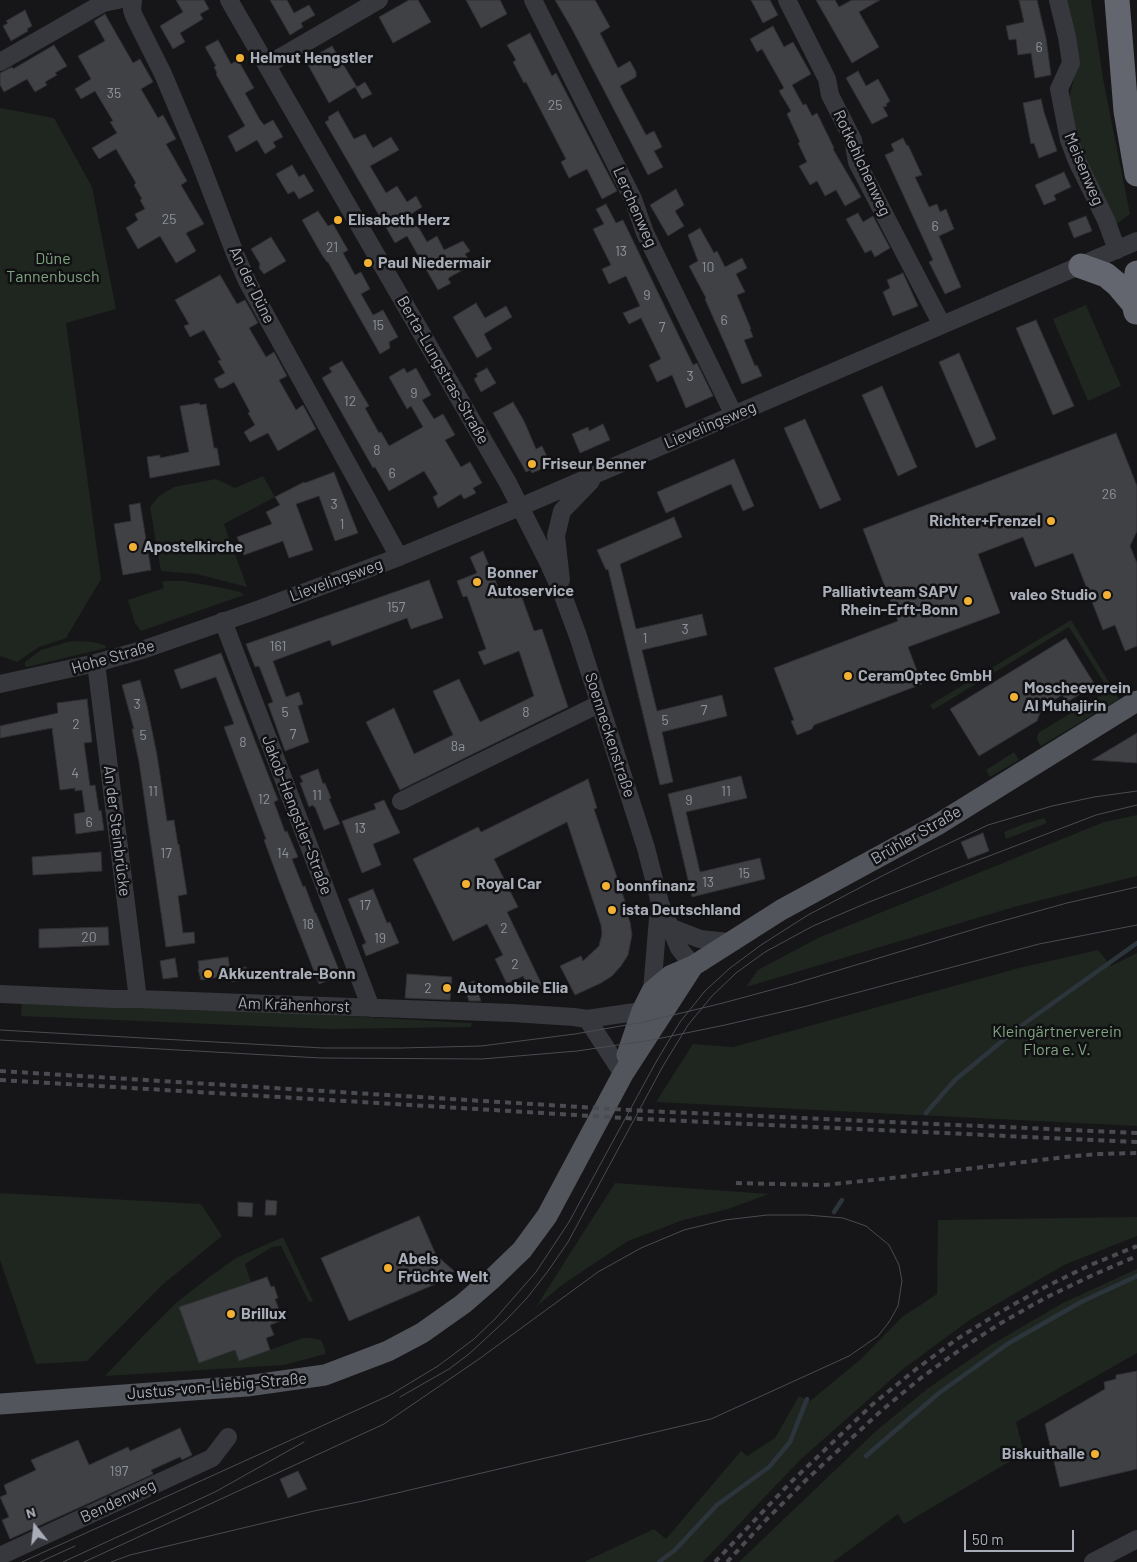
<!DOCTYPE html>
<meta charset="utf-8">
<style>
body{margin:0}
#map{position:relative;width:1137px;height:1562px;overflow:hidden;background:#161618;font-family:Barlow,sans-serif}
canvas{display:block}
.north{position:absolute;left:10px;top:1502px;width:50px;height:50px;-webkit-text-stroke:4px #111113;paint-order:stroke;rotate:344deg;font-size:14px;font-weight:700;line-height:20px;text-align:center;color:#a8adb8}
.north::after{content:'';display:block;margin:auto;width:18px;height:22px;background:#a8adb8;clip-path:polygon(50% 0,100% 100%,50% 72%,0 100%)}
.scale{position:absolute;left:964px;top:1530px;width:110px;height:22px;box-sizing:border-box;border:2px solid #a8adb8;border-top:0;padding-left:6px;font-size:15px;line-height:18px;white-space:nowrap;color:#a8adb8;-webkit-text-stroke:4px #111113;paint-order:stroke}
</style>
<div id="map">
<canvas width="1137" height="1562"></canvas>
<div class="north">N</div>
<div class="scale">50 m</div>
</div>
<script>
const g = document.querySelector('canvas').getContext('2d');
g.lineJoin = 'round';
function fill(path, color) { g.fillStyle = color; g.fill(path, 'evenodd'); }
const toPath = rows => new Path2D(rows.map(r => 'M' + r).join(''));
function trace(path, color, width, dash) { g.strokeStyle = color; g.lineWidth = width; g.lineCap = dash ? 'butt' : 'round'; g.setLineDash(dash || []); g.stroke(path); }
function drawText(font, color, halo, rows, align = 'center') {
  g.font = font + ' Barlow,sans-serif'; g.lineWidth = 5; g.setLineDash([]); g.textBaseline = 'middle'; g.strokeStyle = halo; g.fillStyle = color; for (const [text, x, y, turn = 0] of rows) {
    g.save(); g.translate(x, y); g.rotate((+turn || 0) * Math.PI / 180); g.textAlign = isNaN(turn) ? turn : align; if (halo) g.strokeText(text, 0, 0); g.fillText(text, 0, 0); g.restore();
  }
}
fill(toPath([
 [1062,0,1091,0,1104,84,1130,214,1115,225,1076,149,1068,102,1076,70],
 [0,108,54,118,92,187,116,309,66,323,101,579,66,638,39,647,17,662,0,656],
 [1086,305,1121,386,1088,401,1053,319],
 [263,476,275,497,224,524,247,587,197,574,161,571,150,507,159,496,174,487,216,479,235,488],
 [166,581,184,581,218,587,240,592,244,595,141,631,135,623,128,600,164,588,162,582],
 [1071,620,1119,699,1041,746,1037,740,1038,733,1101,695,1106,686,1069,627,933,710,930,705],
 [78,641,93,642,105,645,106,648,27,667,25,666,25,662,41,650,67,642],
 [1014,752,1019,760,990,777,986,770],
 [1137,815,1137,876,1014,907,746,987,758,970,818,938,1104,822],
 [1044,818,1047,823,1006,839,1004,832,1024,824],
 [1098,950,1111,966,1137,953,1137,1126,656,1102,693,1044,733,1047,1019,968],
 [22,998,472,1023,471,1027,329,1029,21,1016],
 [615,1183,769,1194,728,1209,683,1220,628,1241,562,1285,536,1307],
 [0,1193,201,1204,222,1236,162,1285,87,1361,36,1364,0,1260],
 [1137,1217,1137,1236,1064,1265,971,1319,903,1369,800,1460,703,1562,584,1562,654,1529,666,1539,741,1451,747,1456,775,1438,799,1396,810,1401,861,1359,902,1317,937,1294,938,1220],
 [283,1237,313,1301,309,1302,281,1246,272,1247,245,1264,251,1282,180,1307,199,1363,235,1350,239,1361,303,1338,311,1338,321,1340,325,1349,325,1354,284,1365,105,1376,142,1337,177,1302,208,1278,236,1258],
 [1137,1269,1137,1353,1016,1422,1024,1453,904,1524,898,1514,833,1562,739,1562,876,1431,927,1389,991,1345,1063,1303]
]), '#1e261f');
trace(toPath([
 [926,1113,955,1080,1018,1028,1137,943],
 [834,1212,842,1200],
 [866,1456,939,1393,1009,1343,1081,1302,1137,1276],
 [659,1562,675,1550,717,1505,769,1467,790,1442,807,1399]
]), '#2c353c', 4.5);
const building = toPath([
 [176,0,204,0,209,9,200,14,203,19,180,33,185,42,173,49,160,26,183,12,176,0],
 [270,0,287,0,294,13,309,5,315,15,301,23,303,27,290,35,270,0],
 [409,0,418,0,431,22,393,43,379,17,409,0],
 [466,0,500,0,507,14,481,28,466,0],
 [555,0,595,0,610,27,600,33,618,68,630,61,636,72,636,77,620,86,646,135,654,131,662,147,654,151,663,167,648,175,572,29,555,0],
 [751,0,770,0,778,15,763,23,751,0],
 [816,0,835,0,839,7,852,0,880,0,859,12,879,47,852,63,816,0],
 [1019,0,1037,0,1046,38,1051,75,1035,78,1031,53,1018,55,1016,39,1009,40,1006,26,1024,22,1019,0],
 [25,10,32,26,27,29,28,31,11,41,3,26,8,23,6,21,25,10],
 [105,14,133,63,140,59,153,82,141,89,158,118,163,115,176,139,166,144,187,181,181,185,204,224,186,233,196,251,176,263,160,236,138,249,126,228,138,220,135,214,145,209,140,200,142,199,134,185,136,183,116,149,99,159,92,148,117,133,110,122,113,121,95,91,81,99,75,89,91,79,78,56,105,41,94,21,105,14],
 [773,26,784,47,793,42,811,74,792,85,803,105,806,104,812,116,817,113,834,148,833,149,861,197,845,206,836,190,825,196,817,181,810,185,799,166,807,162,798,143,800,142,787,114,791,111,779,91,784,88,762,49,757,52,750,39,773,26],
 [530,33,552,76,556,73,617,191,602,199,587,169,569,178,561,162,566,159,526,82,524,83,513,62,516,60,507,45,530,33],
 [218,40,231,64,238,60,254,88,245,93,260,120,264,125,273,120,283,137,273,142,276,147,265,154,257,140,236,152,228,136,245,126,216,74,217,73,214,67,216,66,205,47,218,40],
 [54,45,67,66,55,73,57,75,45,82,47,85,35,92,27,79,4,92,0,85,0,73,12,67,13,69,54,45],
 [332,46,357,87,365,82,372,94,362,99,355,87,329,103,306,61,332,46],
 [858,71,866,86,878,79,890,101,886,104,887,106,883,107,888,116,872,124,846,78,858,71],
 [1041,99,1044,112,1057,151,1039,158,1034,143,1031,144,1023,103,1041,99],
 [338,111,354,139,365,134,373,148,391,137,399,150,370,166,386,193,397,186,407,202,416,196,422,207,411,214,427,242,437,236,444,250,463,241,470,251,465,254,472,265,450,277,448,279,451,283,438,290,407,236,395,243,325,122,329,120,328,117,338,111],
 [903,138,907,146,908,145,922,175,915,177,929,207,937,204,940,212,946,209,954,229,939,236,961,287,945,294,929,262,933,260,885,155,894,151,891,144,903,138],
 [292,165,299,177,304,174,314,191,299,199,294,191,288,194,276,174,292,165],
 [1064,172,1071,187,1054,195,1056,200,1044,205,1035,185,1064,172],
 [676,189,684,205,675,211,684,226,668,236,650,205,676,189],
 [606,204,616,223,623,220,693,365,697,363,713,396,686,408,672,375,657,382,649,365,661,359,641,318,629,324,623,313,640,306,626,276,609,284,602,269,611,265,593,229,604,224,596,209,606,204],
 [318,211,328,226,333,224,348,250,343,253,355,275,361,272,370,289,361,294,373,315,383,310,398,337,389,342,390,348,380,354,328,262,327,262,322,255,302,220,318,211],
 [858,213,863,222,873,216,890,248,875,257,871,250,865,253,846,219,858,213],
 [1086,216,1092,231,1074,238,1068,223,1086,216],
 [700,228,714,253,717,251,725,267,742,258,747,268,736,274,745,292,737,295,751,329,750,329,753,337,744,340,755,366,757,365,762,376,742,384,728,351,705,299,706,298,689,266,698,261,688,235,700,228],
 [271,237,286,261,264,274,259,268,260,264,251,249,271,237],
 [903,273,918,306,893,316,883,292,890,288,887,280,903,273],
 [220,275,237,304,245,300,258,323,249,328,266,357,274,352,287,376,279,380,296,410,303,405,316,429,278,451,268,433,250,442,244,432,255,425,248,413,250,412,234,382,223,388,219,388,214,379,225,373,218,361,221,360,204,330,190,337,184,326,189,324,175,300,220,275],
 [476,303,485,318,506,306,512,317,484,334,492,349,477,358,453,317,476,303],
 [1036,320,1074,406,1053,415,1016,328,1036,320],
 [959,353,996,439,976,448,939,362,959,353],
 [342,361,369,406,365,408,379,433,381,432,389,446,423,427,411,406,407,409,389,377,404,368,407,373,416,368,431,395,422,400,434,419,443,414,455,435,445,440,461,467,470,462,482,483,473,488,476,493,464,499,461,494,438,508,433,497,438,494,424,471,389,491,375,467,373,468,322,378,332,372,329,368,342,361],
 [487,368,496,383,481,392,474,379,478,376,476,374,487,368],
 [882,386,917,467,898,476,862,395,882,386],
 [513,402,524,421,536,449,542,446,551,465,532,473,530,470,526,472,493,413,513,402],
 [199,403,200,405,206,404,214,448,217,448,220,465,150,478,147,457,160,455,160,458,189,452,180,406,199,403],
 [805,419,841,500,820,509,784,428,805,419],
 [603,424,610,440,580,453,572,434,588,427,589,431,603,424],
 [1116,433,1137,486,1137,531,1130,546,1137,563,1137,646,1125,651,1115,625,1103,630,1073,553,1035,567,1023,537,978,554,1000,613,908,647,922,684,814,725,812,729,797,735,791,721,794,720,774,668,898,621,863,529,1116,433],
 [734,459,754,506,743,511,731,484,666,513,657,492,734,459],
 [334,472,358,533,335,541,319,496,296,504,313,550,289,558,283,541,244,555,237,537,272,524,266,512,280,505,275,497,304,482,305,483,334,472],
 [140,503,151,570,123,575,114,524,131,521,129,505,140,503],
 [674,517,682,537,620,564,636,629,702,614,707,635,642,650,657,711,722,695,727,716,662,732,673,782,660,785,608,569,606,570,597,550,674,517],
 [483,551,503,599,520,592,534,631,542,629,568,707,400,790,366,722,394,708,414,754,453,735,433,691,459,679,480,722,534,696,519,651,484,665,478,652,486,649,467,596,463,597,457,581,477,573,470,557,483,551],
 [429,580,443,618,411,629,407,618,332,646,330,640,273,661,286,697,299,692,303,704,298,706,309,742,285,751,268,704,273,702,259,666,255,667,246,644,429,580],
 [1066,638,1095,685,1067,702,1062,695,1048,704,1044,702,1037,721,979,756,950,709,1066,638],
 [221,653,278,800,274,802,285,832,287,831,298,857,292,859,303,887,305,886,315,913,316,913,341,975,319,984,279,881,264,840,266,839,224,727,234,724,216,677,181,689,174,670,221,653],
 [140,680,147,706,157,755,167,821,174,820,178,845,179,844,187,894,178,896,183,933,194,932,195,943,166,947,139,762,132,729,134,729,122,685,140,680],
 [87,699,92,742,84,743,90,786,95,785,99,811,101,810,104,830,76,834,74,814,85,812,82,790,75,791,75,788,60,790,52,728,0,738,0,726,58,713,57,703,87,699],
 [1137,733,1137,763,1092,760,1137,733],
 [318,769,323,784,325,783,331,798,329,799,340,824,324,830,315,807,314,807,313,805,309,807,300,783,303,782,300,776,318,769],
 [741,776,747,798,686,812,700,872,760,858,765,879,692,897,668,794,741,776],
 [588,779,597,808,594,809,630,916,628,916,630,922,632,935,628,955,621,966,612,976,601,983,575,995,560,966,581,956,583,961,599,946,602,934,601,925,567,822,494,859,518,907,507,912,542,985,530,991,523,976,507,984,495,959,503,955,487,924,453,941,413,859,478,827,481,832,588,779],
 [384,800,400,833,373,844,381,865,362,873,342,821,376,809,374,804,384,800],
 [983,833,989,851,968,859,961,842,983,833],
 [101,852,102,871,33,875,32,857,101,852],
 [373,889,387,923,390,922,399,943,366,956,362,945,366,943,348,899,373,889],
 [108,927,109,945,39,948,39,929,108,927],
 [228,957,230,969,246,967,250,979,232,982,231,975,201,980,198,969,199,969,198,961,228,957],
 [175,958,178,977,163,979,160,961,175,958],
 [407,974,452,977,450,1000,405,998,407,974],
 [474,981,481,1001,469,1001,463,985,474,981],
 [266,1200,277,1201,276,1215,265,1215,266,1200],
 [238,1202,253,1203,252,1217,238,1216,238,1202],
 [419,1216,436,1255,454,1271,447,1279,349,1321,321,1258,419,1216],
 [267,1277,271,1287,274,1286,278,1298,275,1299,283,1320,270,1325,274,1335,266,1338,270,1350,239,1361,235,1350,199,1363,179,1307,267,1277],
 [1137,1371,1137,1469,1060,1487,1045,1424,1105,1389,1104,1382,1116,1379,1116,1375,1137,1371],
 [180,1428,192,1455,182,1460,180,1457,151,1470,153,1474,10,1539,2,1520,9,1517,0,1497,7,1494,4,1485,36,1470,31,1460,78,1440,89,1465,128,1447,130,1451,180,1428],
 [298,1471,307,1489,288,1498,280,1479,298,1471]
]);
fill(building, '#404145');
trace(building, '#303034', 1);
trace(toPath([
 [133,0,132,10,134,16,163,74,198,157,236,256,248,283,399,557],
 [229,0,508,483,549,564,562,593,578,636,646,848,660,903,679,948,693,966],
 [533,0,619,171,633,199,645,233,734,415],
 [787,0,827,79,830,95,853,140,857,162,942,325],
 [1058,0,1067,37,1071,63,1059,89,1069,140,1077,161,1106,220,1117,250],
 [0,62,103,3,118,0],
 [267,65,379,0],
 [561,580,556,536,562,511,591,481],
 [223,621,371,1008],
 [96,663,138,999],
 [0,684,96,663,142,650,260,609,399,557,520,507,1137,241],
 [401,801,599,704],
 [669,927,700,939,729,942],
 [652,991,659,906],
 [0,994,115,999,138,999,512,1013,574,1017,587,1019,642,1011],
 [587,1019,623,1074],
 [0,1556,212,1458,228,1437],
 [1093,1562,1137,1539]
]), '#37383d', 18);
trace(toPath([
 [627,1055,642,1011,652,991,670,976,693,966,781,910,937,825,1137,701],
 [0,1404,247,1386,325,1375,388,1351,422,1333,463,1304,493,1278,522,1250,547,1216,623,1074,693,966]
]), '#53555c', 21);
trace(toPath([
 [1117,0,1126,111,1137,174],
 [1081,266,1106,275,1118,285,1134,304],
 [1136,312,1134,304,1137,273]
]), '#63666e', 25);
trace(toPath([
 [0,1030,323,1048,401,1048,481,1046,575,1034,644,1022,723,1003,793,984,988,925,1067,903,1137,887],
 [0,1040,321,1058,482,1059,577,1051,652,1040,725,1025,803,1007,1039,944,1137,925],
 [400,1397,449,1369,469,1354,508,1318,527,1298,548,1271,568,1242,663,1066,688,1025,712,996,736,973,765,952,813,926,869,902,1096,815,1137,805],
 [22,1562,390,1395,438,1366,474,1339,495,1319,536,1272,569,1222,656,1062,680,1022,705,991,730,968,761,945,808,915,882,876,926,854,988,825,1052,806,1094,797,1137,791],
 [40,1562,75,1546],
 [63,1562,215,1492,304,1442],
 [84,1562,384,1424,479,1359,598,1272,641,1248,684,1230,725,1220,767,1215,807,1215,843,1218,866,1226,889,1245,899,1265,902,1281,898,1306,889,1322,878,1336,849,1356,711,1419,363,1501,314,1511,130,1555,111,1562]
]), '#4a4c52', 1);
trace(toPath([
 [0,1071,645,1111,1137,1133],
 [0,1080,641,1119,1137,1142],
 [736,1183,824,1185,892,1178,1065,1157,1099,1154,1137,1153],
 [715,1562,790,1483,873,1404,915,1370,957,1339,997,1314,1041,1289,1088,1266,1137,1246],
 [727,1562,766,1520,806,1480,881,1411,922,1377,961,1349,1001,1323,1045,1298,1093,1275,1137,1256]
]), '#4a4c52', 4, [6, 5]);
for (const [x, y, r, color] of [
 [240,58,5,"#f2b134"],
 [338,220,5,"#f2b134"],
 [368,263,5,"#f2b134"],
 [532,464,5,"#f2b134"],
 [1051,521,5,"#f2b134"],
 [133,547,5,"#f2b134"],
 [477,582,5,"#f2b134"],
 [1107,595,5,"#f2b134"],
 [968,601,5,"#f2b134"],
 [848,676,5,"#f2b134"],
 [1014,697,5,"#f2b134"],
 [466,884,5,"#f2b134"],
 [606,886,5,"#f2b134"],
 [612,910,5,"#f2b134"],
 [208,974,5,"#f2b134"],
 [447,988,5,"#f2b134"],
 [388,1268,5,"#f2b134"],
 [231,1314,5,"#f2b134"],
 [1095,1454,5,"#f2b134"]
]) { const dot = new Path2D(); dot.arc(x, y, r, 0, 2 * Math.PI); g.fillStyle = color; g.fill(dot); trace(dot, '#111113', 2); }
drawText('14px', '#8e929b', null, [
 ["6",1039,47],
 ["35",114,93],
 ["25",555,105],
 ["25",169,219],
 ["6",935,226],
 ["21",332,247],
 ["13",621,251],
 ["10",708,267],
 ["9",647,295],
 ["6",724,320],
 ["15",378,325],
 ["7",662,327],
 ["3",690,376],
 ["9",414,393],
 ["12",350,401],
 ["8",377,450],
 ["6",392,473],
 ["26",1109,494],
 ["3",334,504],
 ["1",342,524],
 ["157",396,607],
 ["3",685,629],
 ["1",645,638],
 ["161",278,646],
 ["3",137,704],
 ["7",704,710],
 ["5",285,712],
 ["8",526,712],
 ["5",665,720],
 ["2",76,724],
 ["7",293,734],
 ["5",143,735],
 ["8",243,742],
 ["8a",458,746],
 ["4",75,773],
 ["11",153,791],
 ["11",726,791],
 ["11",317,795],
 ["12",264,799],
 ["9",689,800],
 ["6",89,822],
 ["13",360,828],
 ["17",166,853],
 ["14",283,853],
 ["15",744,873],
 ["13",708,882],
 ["17",365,905],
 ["18",308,924],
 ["2",504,928],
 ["20",89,937],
 ["19",380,938],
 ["2",515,964],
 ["2",428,988],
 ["197",119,1471]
]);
drawText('bold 16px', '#a8adb8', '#111113', [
 ["Helmut Hengstler",250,58],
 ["Elisabeth Herz",348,220],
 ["Paul Niedermair",378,263],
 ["Friseur Benner",542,464],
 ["Richter+Frenzel",1041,521,"right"],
 ["Apostelkirche",143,547],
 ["Bonner",487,573],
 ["Autoservice",487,591],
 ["Palliativteam SAPV",958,592,"right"],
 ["Rhein-Erft-Bonn",958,610,"right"],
 ["valeo Studio",1097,595,"right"],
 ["CeramOptec GmbH",858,676],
 ["Moscheeverein",1024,688],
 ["Al Muhajirin",1024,706],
 ["Royal Car",476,884],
 ["bonnfinanz",616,886],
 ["ista Deutschland",622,910],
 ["Akkuzentrale-Bonn",218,974],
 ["Automobile Elia",457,988],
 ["Abels",398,1259],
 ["Früchte Welt",398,1277],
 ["Brillux",241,1314],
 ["Biskuithalle",1085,1454,"right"]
], 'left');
drawText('16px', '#a8adb8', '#111113', [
 ["Rotkehlchenweg",862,163,65],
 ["Meisenweg",1084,169,67],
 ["Lerchenweg",635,207,66],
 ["An der Düne",252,285,64],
 ["Berta-Lungstras-Straße",443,370,60],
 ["Lievelingsweg",710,425,-23],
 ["Lievelingsweg",336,580,-20],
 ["Hohe Straße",113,657,-16],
 ["Soenneckenstraße",610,735,72],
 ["Jakob-Hengstler-Straße",297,815,69],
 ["An der Steinbrücke",117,831,83],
 ["Brühler Straße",916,835,-30],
 ["Am Krähenhorst",294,1005,2],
 ["Justus-von-Liebig-Straße",217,1386,-5],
 ["Bendenweg",118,1501,-25]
]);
drawText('16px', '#7fa381', '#111113', [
 ["Düne",53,259],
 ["Tannenbusch",53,277],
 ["Kleingärtnerverein",1057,1032],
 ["Flora e. V.",1057,1050]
]);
</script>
